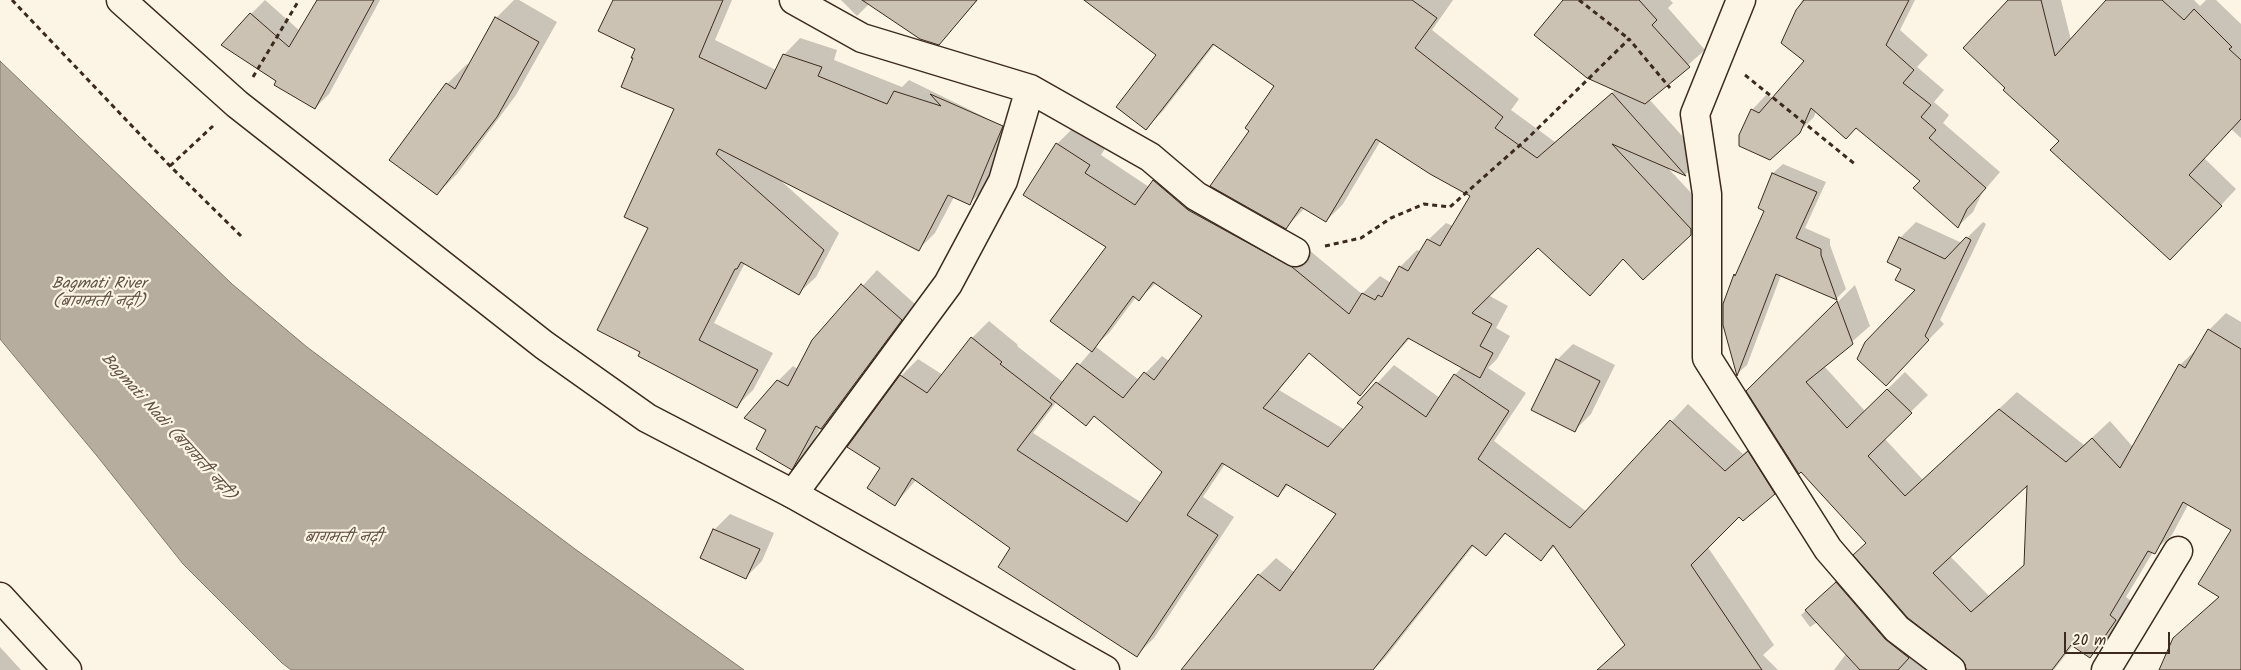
<!DOCTYPE html>
<meta charset="utf-8">
<style>
body{margin:0}
#map{position:relative;width:2241px;height:670px;overflow:hidden;background:#fcf5e5;font-family:Kalam,sans-serif}
canvas{display:block}
.scale{position:absolute;left:2064px;top:632px;width:106px;height:22px;box-sizing:border-box;border:2px solid #3b2a1e;border-top:0;padding-left:6px;font-size:15px;line-height:18px;white-space:nowrap;color:#3b2a1e;-webkit-text-stroke:4px #fcf5e5;paint-order:stroke}
</style>
<div id="map">
<canvas width="2241" height="670"></canvas>
<div class="scale">20 m</div>
</div>
<script>
const g = document.querySelector('canvas').getContext('2d');
g.lineJoin = 'round';
function fill(path, color) { g.fillStyle = color; g.fill(path, 'evenodd'); }
const toPath = rows => new Path2D(rows.map(r => 'M' + r).join(''));
function trace(path, color, width, dash) { g.strokeStyle = color; g.lineWidth = width; g.lineCap = dash ? 'butt' : 'round'; g.setLineDash(dash || []); g.stroke(path); }
function drawText(font, color, halo, rows, align = 'center') {
  g.font = font + ' Kalam,"Playpen Sans Deva",sans-serif'; g.lineWidth = 4.5; g.setLineDash([]); g.textBaseline = 'middle'; g.strokeStyle = halo; g.fillStyle = color; for (const [text, x, y, turn = 0] of rows) {
    g.save(); g.translate(x, y); g.rotate((+turn || 0) * Math.PI / 180); g.textAlign = isNaN(turn) ? turn : align; if (halo) g.strokeText(text, 0, 0); g.fillText(text, 0, 0); g.restore();
  }
}
const water = toPath([
 [0,61,232,284,307,347,575,549,744,670,291,670,282,663,183,564,97,456,0,339,0,61]
]);
fill(water, '#b7ad9e');
trace(water, '#85796b', 1);
fill(toPath([
 [265,0,300,31,318,0,380,0,329,94,315,108,278,81,251,14],
 [514,0,519,0,557,22,516,95,457,174,437,194,391,160,447,84,467,64,469,66,496,18],
 [614,0,732,0,715,40,776,70,784,55,800,38,837,50,834,60,902,87,909,80,1011,130,986,187,969,204,954,197,935,233,918,250,779,179,839,233,816,277,799,293,745,263,714,323,773,353,753,390,737,406,640,356,649,227,675,108,635,57,636,48],
 [841,0,873,0,857,16],
 [881,0,978,0,939,44],
 [1087,0,1453,0,1432,30,1519,99,1511,110,1555,142,1615,90,1565,0,1670,0,1673,3,1668,8,1705,50,1649,99,1702,158,1685,175,1666,166,1708,211,1708,216,1690,234,1624,258,1538,247,1488,295,1508,306,1496,328,1510,336,1497,359,1488,368,1526,393,1494,441,1587,512,1688,404,1743,454,1765,435,1791,476,1774,493,1739,515,1707,546,1774,645,1763,655,1778,670,1598,670,1626,644,1555,546,1541,559,1506,533,1486,555,1474,545,1385,658,1373,670,1182,670,1259,575,1276,558,1295,573,1338,514,1289,484,1278,496,1225,464,1203,497,1234,517,1154,638,1137,655,1012,548,917,479,895,504,882,467,901,376,918,359,943,375,972,338,989,321,1018,345,1017,346,1064,383,1092,350,1107,247,1057,144,1074,127,1106,147,1101,155,1149,187,1171,163,1206,193,1309,250,1362,294,1380,276,1391,283,1400,267,1417,250,1421,252,1428,240,1446,223,1453,226,1472,196,1381,140,1343,204,1326,221,1305,208,1286,227,1251,131,1276,86,1215,44,1163,111,1146,128,1158,55],
 [1156,283,1204,315,1169,361,1162,356,1139,380,1095,346,1109,333,1136,297,1139,299],
 [1410,338,1462,367,1455,375,1440,398,1394,365,1359,403,1365,407,1345,430,1279,390,1310,352,1360,394],
 [1057,401,1095,415,1163,472,1142,503,1033,433],
 [1802,0,1915,0,1900,30,1928,55,1917,67,1944,90,1934,102,1949,115,1943,123,2000,172,1982,193,1973,212,1958,226,1921,181,1857,127,1816,111,1814,117,1799,132,1752,110,1766,95,1774,98,1806,61,1783,42],
 [2008,0,2061,0,2071,40,2107,0,2194,0,2200,6,2206,0,2216,0,2241,24,2241,138,2231,129,2204,158,2236,189,2186,243,2060,141,2006,88],
 [1783,164,1826,182,1805,228,1830,239,1830,245,1846,289,1837,298,1781,275,1747,365,1738,373,1724,304,1735,275,1739,271,1766,210,1760,208,1773,173],
 [1916,222,1962,243,1983,222,1986,224,1940,320,1944,324,1901,368,1917,290,1902,268,1900,238],
 [877,270,916,305,836,413,821,427,806,453,791,468,768,429,778,381,793,366,798,369,813,341],
 [1855,285,1870,326,1824,366,1865,411,1905,372,1928,395,1884,438,1923,480,2017,392,2084,445,2110,421,2133,447,2180,365,2198,348,2209,330,2226,313,2241,322,2241,670,2160,670,2174,638,2220,596,2233,530,2189,503,2172,535,2153,552,2126,597,2133,602,2107,640,2090,657,2073,645,2054,670,1834,670,1870,622,1887,605,1959,666,1967,669,1966,663,1867,543,1748,391],
 [2028,483,2026,563,1989,596,1950,556],
 [1573,344,1615,365,1591,414,1575,430,1557,360],
 [730,514,774,533,762,561,746,577,702,557,715,529],
 [1845,575,1859,592,1851,600,1810,627,1801,615],
 [0,647,21,670,0,670]
]), '#0003');
const building = toPath([
 [317,0,374,0,315,109,274,85,276,81,221,45,250,13,289,47,317,0],
 [613,0,723,0,699,57,766,89,783,54,822,67,818,76,887,104,894,91,941,106,930,94,1003,126,970,205,948,195,919,251,719,149,716,154,824,250,799,295,741,262,737,269,735,269,699,340,758,370,737,408,638,356,640,352,597,330,648,228,624,217,674,109,621,87,633,58,631,58,635,49,598,31,613,0],
 [862,0,977,0,939,45,920,39,862,0],
 [1084,0,1412,0,1437,18,1415,48,1503,117,1495,128,1537,158,1612,93,1686,176,1612,144,1691,229,1691,235,1643,280,1623,259,1590,296,1538,248,1472,313,1492,324,1480,346,1493,353,1480,378,1408,338,1360,396,1309,353,1263,408,1328,447,1363,407,1357,403,1376,382,1426,417,1454,374,1509,411,1478,459,1570,528,1670,420,1725,471,1748,451,1775,494,1743,521,1739,517,1691,565,1762,670,1597,670,1625,645,1553,545,1541,561,1505,533,1486,556,1472,545,1373,670,1181,670,1258,574,1280,591,1336,514,1286,484,1278,497,1222,463,1187,515,1218,535,1137,657,998,567,1010,548,912,478,895,506,867,488,880,468,847,447,900,375,927,393,971,337,1002,362,1000,364,1052,404,1017,450,1127,522,1162,472,1094,416,1086,426,1050,398,1077,363,1123,398,1144,372,1154,380,1202,316,1153,282,1139,301,1133,296,1092,352,1050,321,1106,247,1023,195,1056,143,1090,165,1085,173,1135,205,1153,180,1188,210,1292,267,1349,314,1362,293,1375,300,1378,295,1382,297,1399,266,1408,271,1427,239,1440,246,1470,196,1430,174,1376,139,1326,222,1301,207,1286,229,1210,186,1249,131,1245,128,1274,86,1213,44,1146,130,1116,107,1156,55,1084,0],
 [1563,0,1639,0,1657,20,1652,25,1690,67,1645,104,1587,78,1534,35,1563,0],
 [1804,0,1909,0,1886,45,1914,70,1903,83,1931,105,1921,117,1936,130,1929,138,1986,188,1967,209,1958,228,1913,188,1920,181,1856,128,1846,139,1811,108,1800,133,1770,160,1739,146,1739,135,1751,109,1759,113,1804,61,1781,43,1796,10,1804,0],
 [2008,0,2041,0,2055,56,2106,0,2162,0,2184,20,2194,9,2232,47,2229,49,2241,60,2241,119,2189,175,2222,206,2170,260,2050,150,2059,141,2003,90,2005,88,1963,48,2008,0],
 [495,17,539,42,497,117,437,195,389,160,446,83,455,89,495,17],
 [1772,173,1817,192,1796,238,1821,249,1821,255,1837,300,1776,274,1737,376,1723,325,1723,304,1734,274,1735,276,1764,211,1758,208,1772,173],
 [1899,237,1945,259,1966,237,1971,240,1925,336,1929,340,1886,386,1857,359,1865,342,1915,290,1895,280,1901,269,1887,262,1899,237],
 [861,284,902,320,821,429,816,426,792,470,756,449,766,430,744,418,777,380,788,386,812,340,861,284],
 [1837,301,1853,344,1806,382,1847,428,1887,389,1912,413,1868,456,1905,496,1999,409,2066,462,2092,438,2120,468,2179,364,2185,368,2208,329,2241,349,2241,670,2159,670,2173,638,2219,597,2198,584,2231,530,2183,502,2155,554,2148,551,2110,615,2116,620,2090,658,2071,645,2052,670,1966,670,1965,664,1960,658,1908,618,1853,555,1866,543,1801,472,1799,474,1746,391,1837,301],
 [2027,486,2024,565,1971,612,1933,573,2027,486],
 [1556,359,1600,381,1575,432,1531,410,1556,359],
 [713,529,760,549,746,579,700,558,713,529],
 [1836,582,1885,639,1909,658,1898,670,1860,670,1805,610,1836,582]
]);
fill(building, '#ccc2b3');
trace(building, '#3b2a1e', 1);
const street = toPath([
 [794,0,862,38,1030,89,1150,157,1196,196,1295,252],
 [1741,0,1695,114,1707,194,1707,358,1828,549,1897,629,1951,670],
 [793,494,948,284,1003,181,1030,89],
 [0,597,67,670],
 [2106,670,2178,551]
]);
const secondary = toPath([
 [121,0,237,104,544,345,647,418,793,494,1105,670]
]);
trace(street, '#3b2a1e', 31);
trace(secondary, '#3b2a1e', 31);
trace(toPath([
 [12,0,170,166,241,236],
 [1579,0,1629,39],
 [1745,75,1856,165],
 [253,77,299,0],
 [170,166,213,126],
 [1325,246,1361,238,1391,218,1424,204,1450,207,1528,138,1629,39,1670,88]
]), '#3b2a1e', 3, [5, 4]);
trace(street, '#fcf5e5', 28);
trace(secondary, '#fcf5e5', 28);
drawText('italic 16px', '#605144', '#fcf5e5', [
 ["Bagmati River",99,285],
 ["(बागमती नदी)",99,303],
 ["Bagmati Nadi (बागमती नदी)",167,428,48],
 ["बागमती नदी",343,539]
]);
</script>
